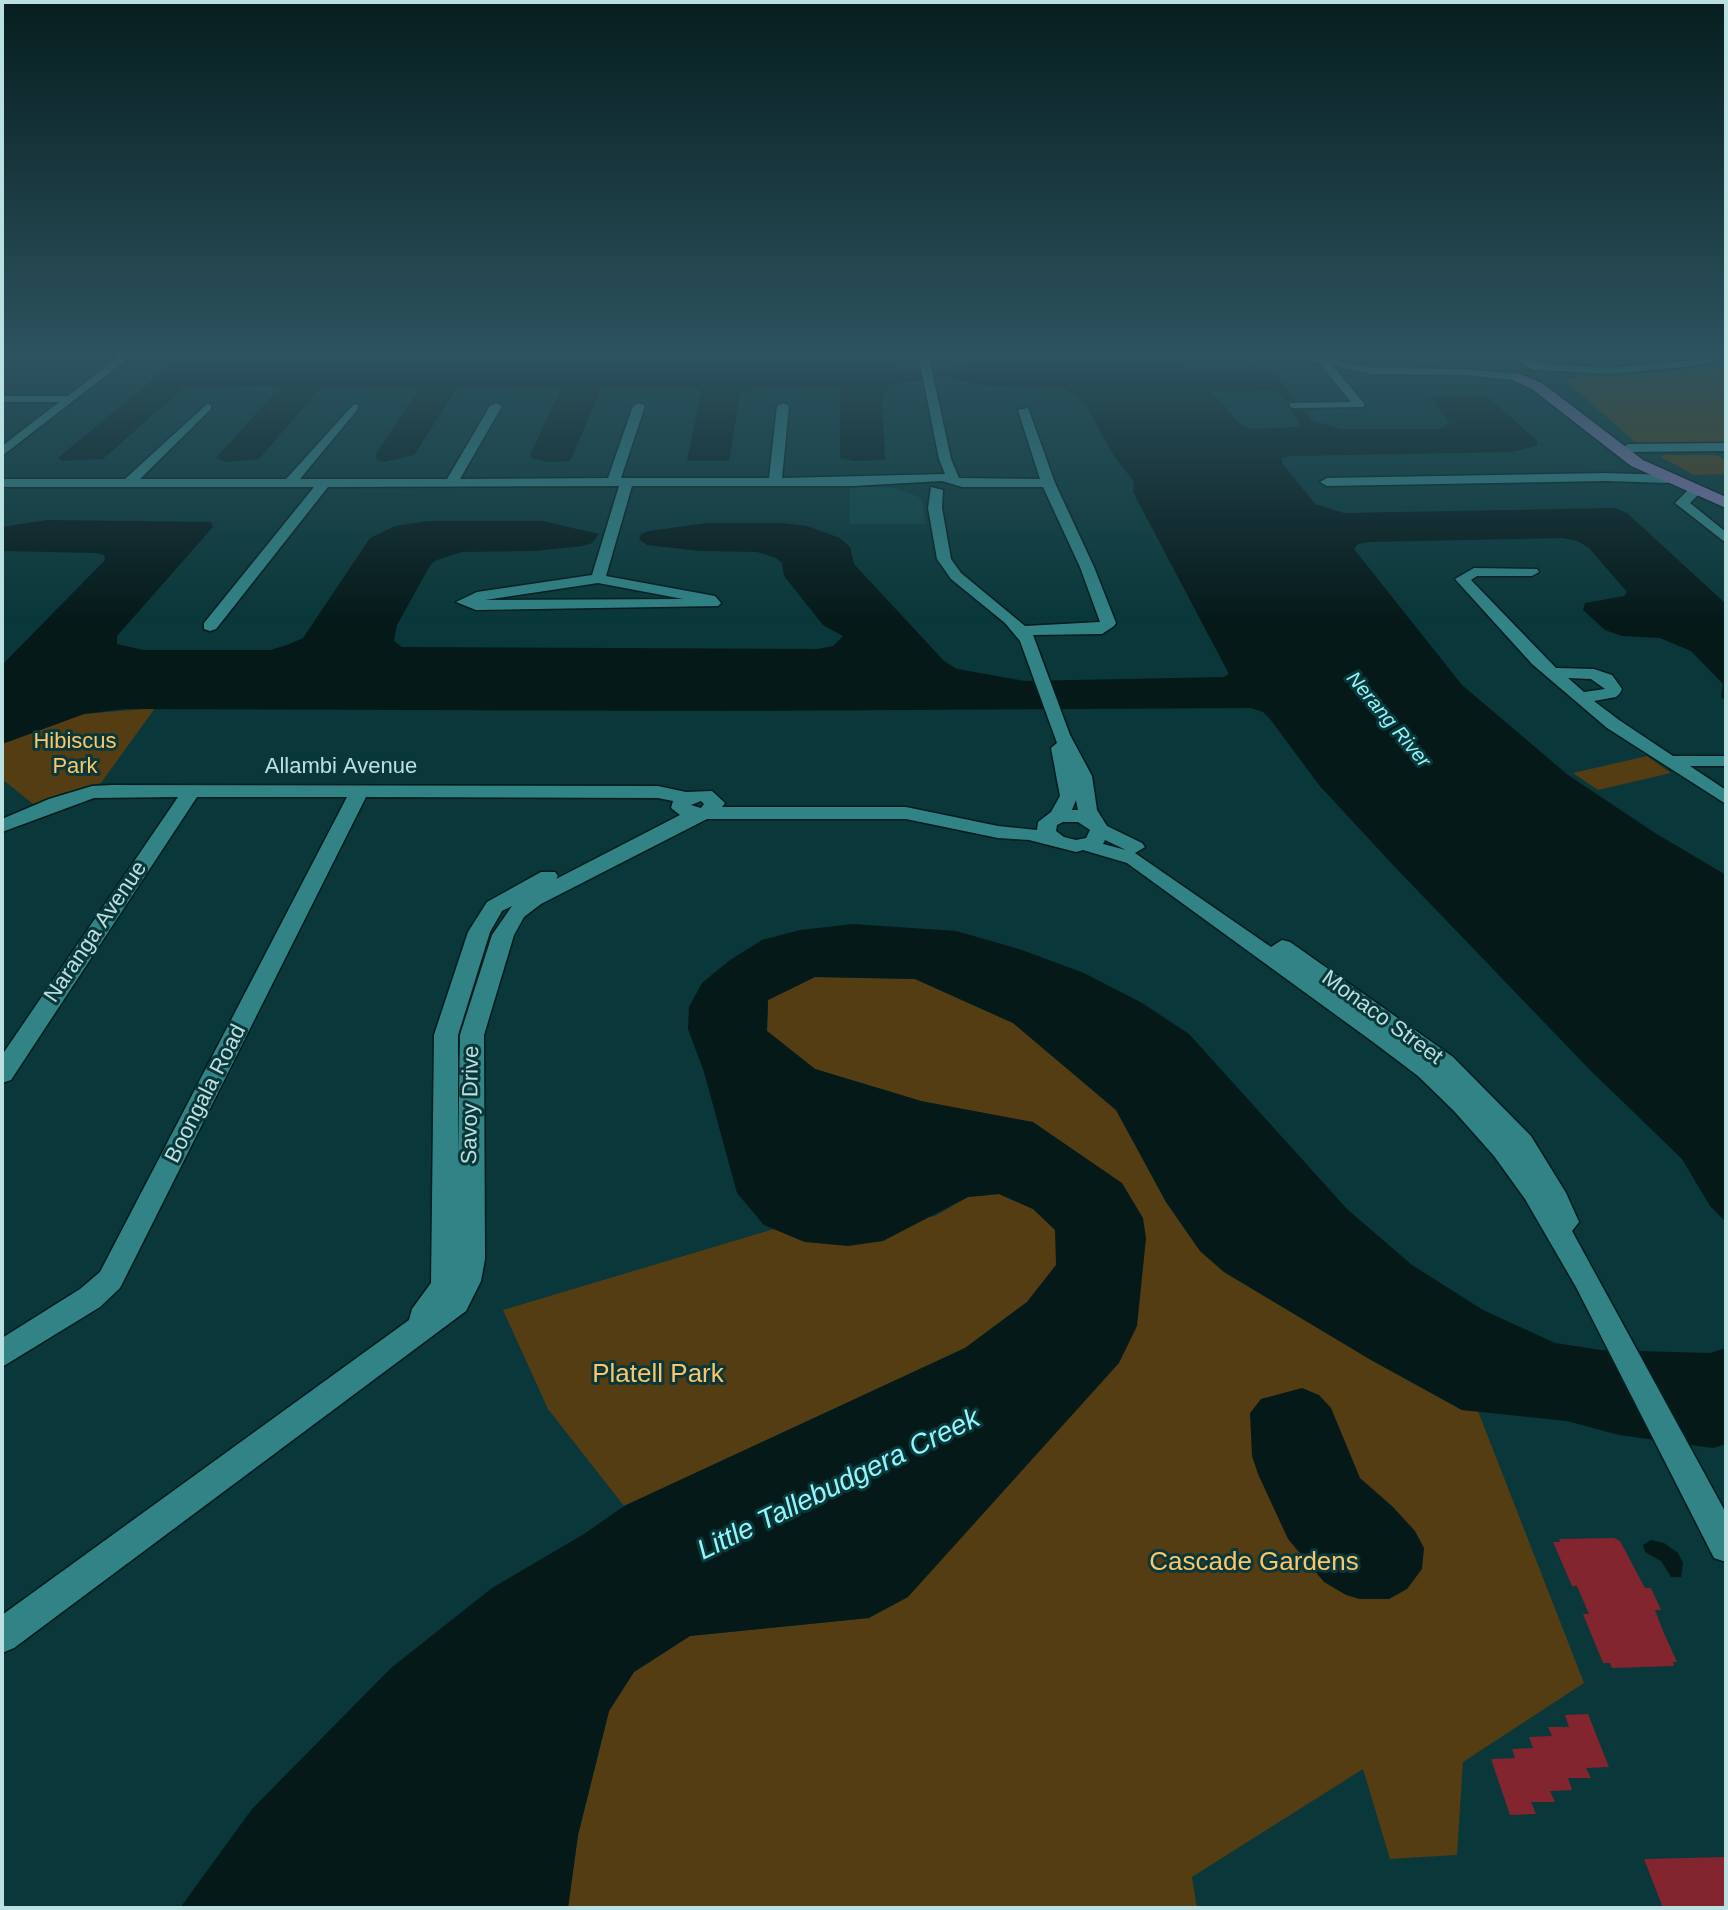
<!DOCTYPE html>
<style>
body{margin:0}
#map{position:relative;width:1728px;height:1910px;overflow:hidden;background:#0a3739;font-family:Arial,sans-serif}
canvas{display:block}
.frame{position:absolute;inset:0;border:4px solid #bbe0e1;pointer-events:none}
</style>
<div id="map">
<canvas width="1728" height="1910"></canvas>
<div class="frame"></div>
</div>
<script>
const g = document.querySelector('canvas').getContext('2d');
g.lineJoin = 'round';
function fill(path, color) { g.fillStyle = color; g.fill(path, 'evenodd'); }
const toPath = rows => new Path2D(rows.map(r => 'M' + r).join(''));
function trace(path, color, width, dash) { g.strokeStyle = color; g.lineWidth = width; g.lineCap = dash ? 'butt' : 'round'; g.setLineDash(dash || []); g.stroke(path); }
function drawText(font, color, halo, rows, align = 'center') {
  g.font = font + ' Arial,sans-serif'; g.lineWidth = 6; g.setLineDash([]); g.textBaseline = 'middle'; g.strokeStyle = halo; g.fillStyle = color; for (const [text, x, y, turn = 0] of rows) {
    g.save(); g.translate(x, y); g.rotate((+turn || 0) * Math.PI / 180); g.textAlign = isNaN(turn) ? turn : align; if (halo) g.strokeText(text, 0, 0); g.fillText(text, 0, 0); g.restore();
  }
}
fill(toPath([
 [850,486,895,488,917,496,923,502,925,524,849,524]
]), '#0e4446');
fill(toPath([
 [1726,364,1726,442,1683,442,1685,445,1635,442,1565,380,1582,376,1618,377],
 [1663,455,1717,455,1726,461,1726,474,1694,475,1661,457],
 [155,708,101,783,33,804,2,779,2,744,84,714],
 [1647,756,1671,773,1598,790,1573,773],
 [815,977,915,979,1013,1023,1116,1110,1166,1202,1200,1251,1224,1272,1371,1360,1462,1410,1478,1411,1584,1683,1463,1762,1457,1855,1390,1859,1363,1769,1192,1877,1197,1908,568,1908,578,1835,609,1711,634,1672,690,1636,869,1618,1146,1238,921,1101,815,1069,767,1031,768,1000],
 [999,1194,1033,1209,1056,1230,1056,1265,1027,1302,965,1348,624,1506,548,1409,503,1310,774,1229,805,1242,935,1216,968,1197]
]), '#543d13');
fill(toPath([
 [185,353,223,353,218,357,220,360,241,362,302,362,310,360,316,353,354,353,349,359,352,362,434,362,440,361,447,353,484,353,479,360,483,362,568,362,576,360,579,353,617,353,614,360,623,362,702,362,710,358,711,353,751,353,750,359,757,361,834,362,841,359,842,353,881,353,885,362,903,368,944,369,981,362,1046,360,1042,354,1036,353,1168,353,1176,362,1191,369,1236,370,1254,366,1266,369,1277,376,1295,401,1285,401,1280,394,1269,390,1211,392,1241,425,1252,429,1298,427,1300,424,1290,408,1302,408,1313,421,1341,429,1440,429,1450,423,1430,397,1476,395,1491,399,1538,442,1536,446,1512,452,1290,456,1282,458,1282,463,1315,504,1344,513,1615,508,1627,513,1726,604,1726,701,1721,697,1723,684,1691,651,1660,638,1622,636,1605,630,1583,610,1585,603,1624,596,1627,592,1589,548,1577,541,1563,538,1370,542,1358,544,1354,549,1462,685,1568,775,1655,833,1726,875,1726,1222,1710,1206,1682,1159,1590,1070,1393,865,1319,785,1270,719,1263,712,1251,708,724,711,124,709,84,714,2,744,2,665,105,560,104,555,95,553,2,551,2,527,47,520,211,522,213,527,117,636,117,644,143,650,270,650,287,645,303,638,370,538,395,526,429,521,542,521,599,534,592,543,583,546,535,551,462,552,437,560,431,564,397,625,394,641,402,647,818,649,833,646,843,636,823,625,784,576,782,563,776,558,757,552,700,551,647,545,639,539,641,534,649,531,707,523,782,523,807,526,840,538,850,547,854,564,944,661,957,669,1025,681,1224,677,1229,674,1133,492,1134,482,1114,456,1086,405,1067,389,985,386,947,377,890,385,882,398,885,460,854,461,840,458,840,389,762,387,740,393,729,461,687,461,702,389,609,388,601,390,570,461,548,462,531,458,530,455,561,389,468,387,456,390,414,455,384,462,377,460,376,454,419,389,327,387,320,389,259,459,226,462,216,458,274,394,283,391,274,386,189,388,181,390,103,459,62,461,58,458],
 [853,924,956,931,1019,949,1084,973,1142,1003,1189,1034,1347,1209,1412,1265,1483,1310,1555,1343,1601,1350,1710,1353,1726,1348,1726,1444,1713,1448,1619,1435,1567,1421,1462,1410,1371,1360,1224,1272,1200,1251,1166,1202,1116,1110,1013,1023,915,979,815,977,768,1000,767,1031,815,1069,921,1101,1033,1122,1122,1183,1143,1218,1146,1238,1137,1326,1119,1363,908,1597,869,1618,690,1636,634,1672,609,1711,578,1835,568,1908,180,1908,252,1809,391,1668,492,1588,584,1534,624,1506,965,1348,1027,1302,1056,1265,1055,1230,1033,1209,999,1194,968,1197,883,1241,848,1246,805,1242,764,1225,737,1193,704,1072,688,1029,689,1007,702,983,730,960,762,940,800,930],
 [1302,1388,1319,1395,1331,1408,1360,1478,1393,1507,1415,1531,1424,1548,1422,1569,1407,1589,1389,1599,1360,1599,1346,1595,1324,1582,1288,1539,1258,1474,1252,1456,1250,1413,1261,1399],
 [1651,1540,1664,1543,1678,1553,1683,1563,1681,1577,1671,1577,1661,1561,1645,1552,1643,1545]
]), '#051919');
fill(toPath([
 [1614,1538,1620,1541,1645,1588,1651,1588,1661,1610,1655,1610,1663,1631,1677,1662,1673,1662,1674,1666,1612,1668,1610,1663,1603,1663,1583,1614,1589,1614,1577,1586,1572,1586,1553,1542,1560,1542,1559,1539],
 [1588,1714,1609,1767,1586,1768,1591,1778,1568,1778,1572,1790,1550,1791,1555,1802,1531,1802,1536,1814,1510,1815,1491,1759,1515,1758,1512,1749,1533,1748,1529,1737,1552,1736,1548,1727,1569,1727,1565,1715],
 [1726,1857,1726,1908,1663,1908,1644,1859]
]), '#83252f');
const minor = toPath([
 [123,353,135,353,2,456,2,446,59,402,2,402,2,396,68,396,123,353],
 [918,353,928,353,951,459,959,478,1040,479,1018,410,1028,408,1055,483,1094,567,1116,623,1114,626,1102,634,1033,635,1070,735,1092,776,1097,810,1107,826,1142,843,1145,847,1135,853,1271,947,1282,940,1290,942,1453,1057,1531,1136,1566,1193,1579,1222,1572,1231,1726,1513,1726,1562,1714,1558,1576,1287,1525,1199,1494,1156,1454,1111,1418,1076,1373,1042,1127,863,1083,850,1076,852,1029,840,998,838,906,819,707,819,541,904,524,917,514,935,484,1035,485,1259,481,1281,466,1311,14,1648,2,1653,2,1615,409,1320,412,1309,431,1283,434,1035,468,932,487,902,541,872,555,872,558,876,556,879,680,815,671,808,673,801,658,798,366,797,120,1288,100,1307,2,1367,2,1338,80,1289,100,1272,347,797,197,797,11,1080,2,1083,2,1055,178,797,94,798,2,832,2,819,49,799,92,786,111,785,658,786,686,792,712,791,725,803,722,807,906,807,998,826,1037,830,1038,822,1051,812,1060,796,1051,748,1057,743,1020,641,1005,623,951,579,937,559,928,508,931,487,943,490,942,508,951,559,961,573,1025,626,1100,622,1080,567,1043,487,962,487,942,481,853,486,632,486,606,576,715,596,721,603,718,606,476,610,456,602,477,592,592,575,619,486,328,487,216,629,210,631,204,629,204,623,314,487,2,487,2,479,125,479,207,404,211,405,211,409,140,479,286,479,354,404,358,405,358,409,300,479,447,479,490,406,496,403,502,406,460,479,608,478,633,406,639,403,645,406,621,478,769,478,777,406,783,403,789,406,782,478,945,474,939,459,918,353],
 [598,583,683,599,485,600,598,583],
 [1076,800,1078,810,1072,810,1076,800],
 [701,801,704,804,701,808,691,805,701,801],
 [1063,822,1078,822,1090,830,1086,838,1076,840,1064,837,1056,831,1057,825,1063,822],
 [1105,840,1126,850,1103,844,1105,840],
 [512,906,492,935,460,1035,458,1163,458,1035,490,932,502,911,512,906],
 [1309,353,1370,368,1465,369,1515,374,1521,377,1515,380,1465,375,1370,374,1332,365,1364,403,1364,407,1294,408,1290,407,1290,403,1351,402,1318,362,1302,358,1241,357,1236,354,1309,353],
 [1720,353,1726,353,1726,358,1693,366,1609,374,1540,370,1535,367,1540,364,1609,368,1693,360,1720,353],
 [1726,443,1726,451,1628,452,1622,448,1628,444,1726,443],
 [1607,473,1667,475,1673,479,1667,483,1607,481,1327,486,1320,482,1327,478,1607,473],
 [1690,488,1702,491,1690,503,1726,532,1726,543,1675,503,1690,488],
 [1474,568,1537,569,1539,572,1532,576,1477,576,1471,580,1556,668,1594,669,1612,675,1622,689,1620,693,1616,697,1594,701,1619,720,1673,756,1726,756,1726,766,1690,766,1726,790,1726,804,1607,728,1532,664,1455,579,1474,568],
 [1568,678,1591,679,1605,689,1584,692,1568,678]
]);
const major = toPath([
 [1502,353,1520,353,1546,367,1534,370,1502,353],
 [1517,373,1542,383,1643,460,1726,497,1726,508,1631,466,1532,389,1512,380,1512,374,1517,373]
]);
trace(minor, '#031c1d', 3);
trace(major, '#031c1d', 3);
fill(minor, '#318386');
fill(major, '#7e76ab');
const sky = g.createLinearGradient(0, 0, 0, 621);
sky.addColorStop(0, '#061e1f');
sky.addColorStop(0.57, '#2d535f');
sky.addColorStop(1, '#2d535f00');
g.fillStyle = sky;
g.fillRect(0, 0, 1728, 621);
drawText('italic 20px', '#92f7fb', '#0a3739', [
 ["Nerang River",1388,720,50]
]);
drawText('22px', '#fcc669', '#0a3739', [
 ["Hibiscus",75,742],
 ["Park",75,767]
]);
drawText('22px', '#bbe0e1', '#0a3739', [
 ["Allambi Avenue",341,767],
 ["Naranga Avenue",96,932,-56],
 ["Monaco Street",1382,1018,36],
 ["Boongala Road",206,1094,-63],
 ["Savoy Drive",471,1105,-89]
]);
drawText('26px', '#fcc669', '#0a3739', [
 ["Platell Park",658,1375],
 ["Cascade Gardens",1254,1563]
]);
drawText('italic 28px', '#92f7fb', '#0a3739', [
 ["Little Tallebudgera Creek",839,1485,-26]
]);
</script>
